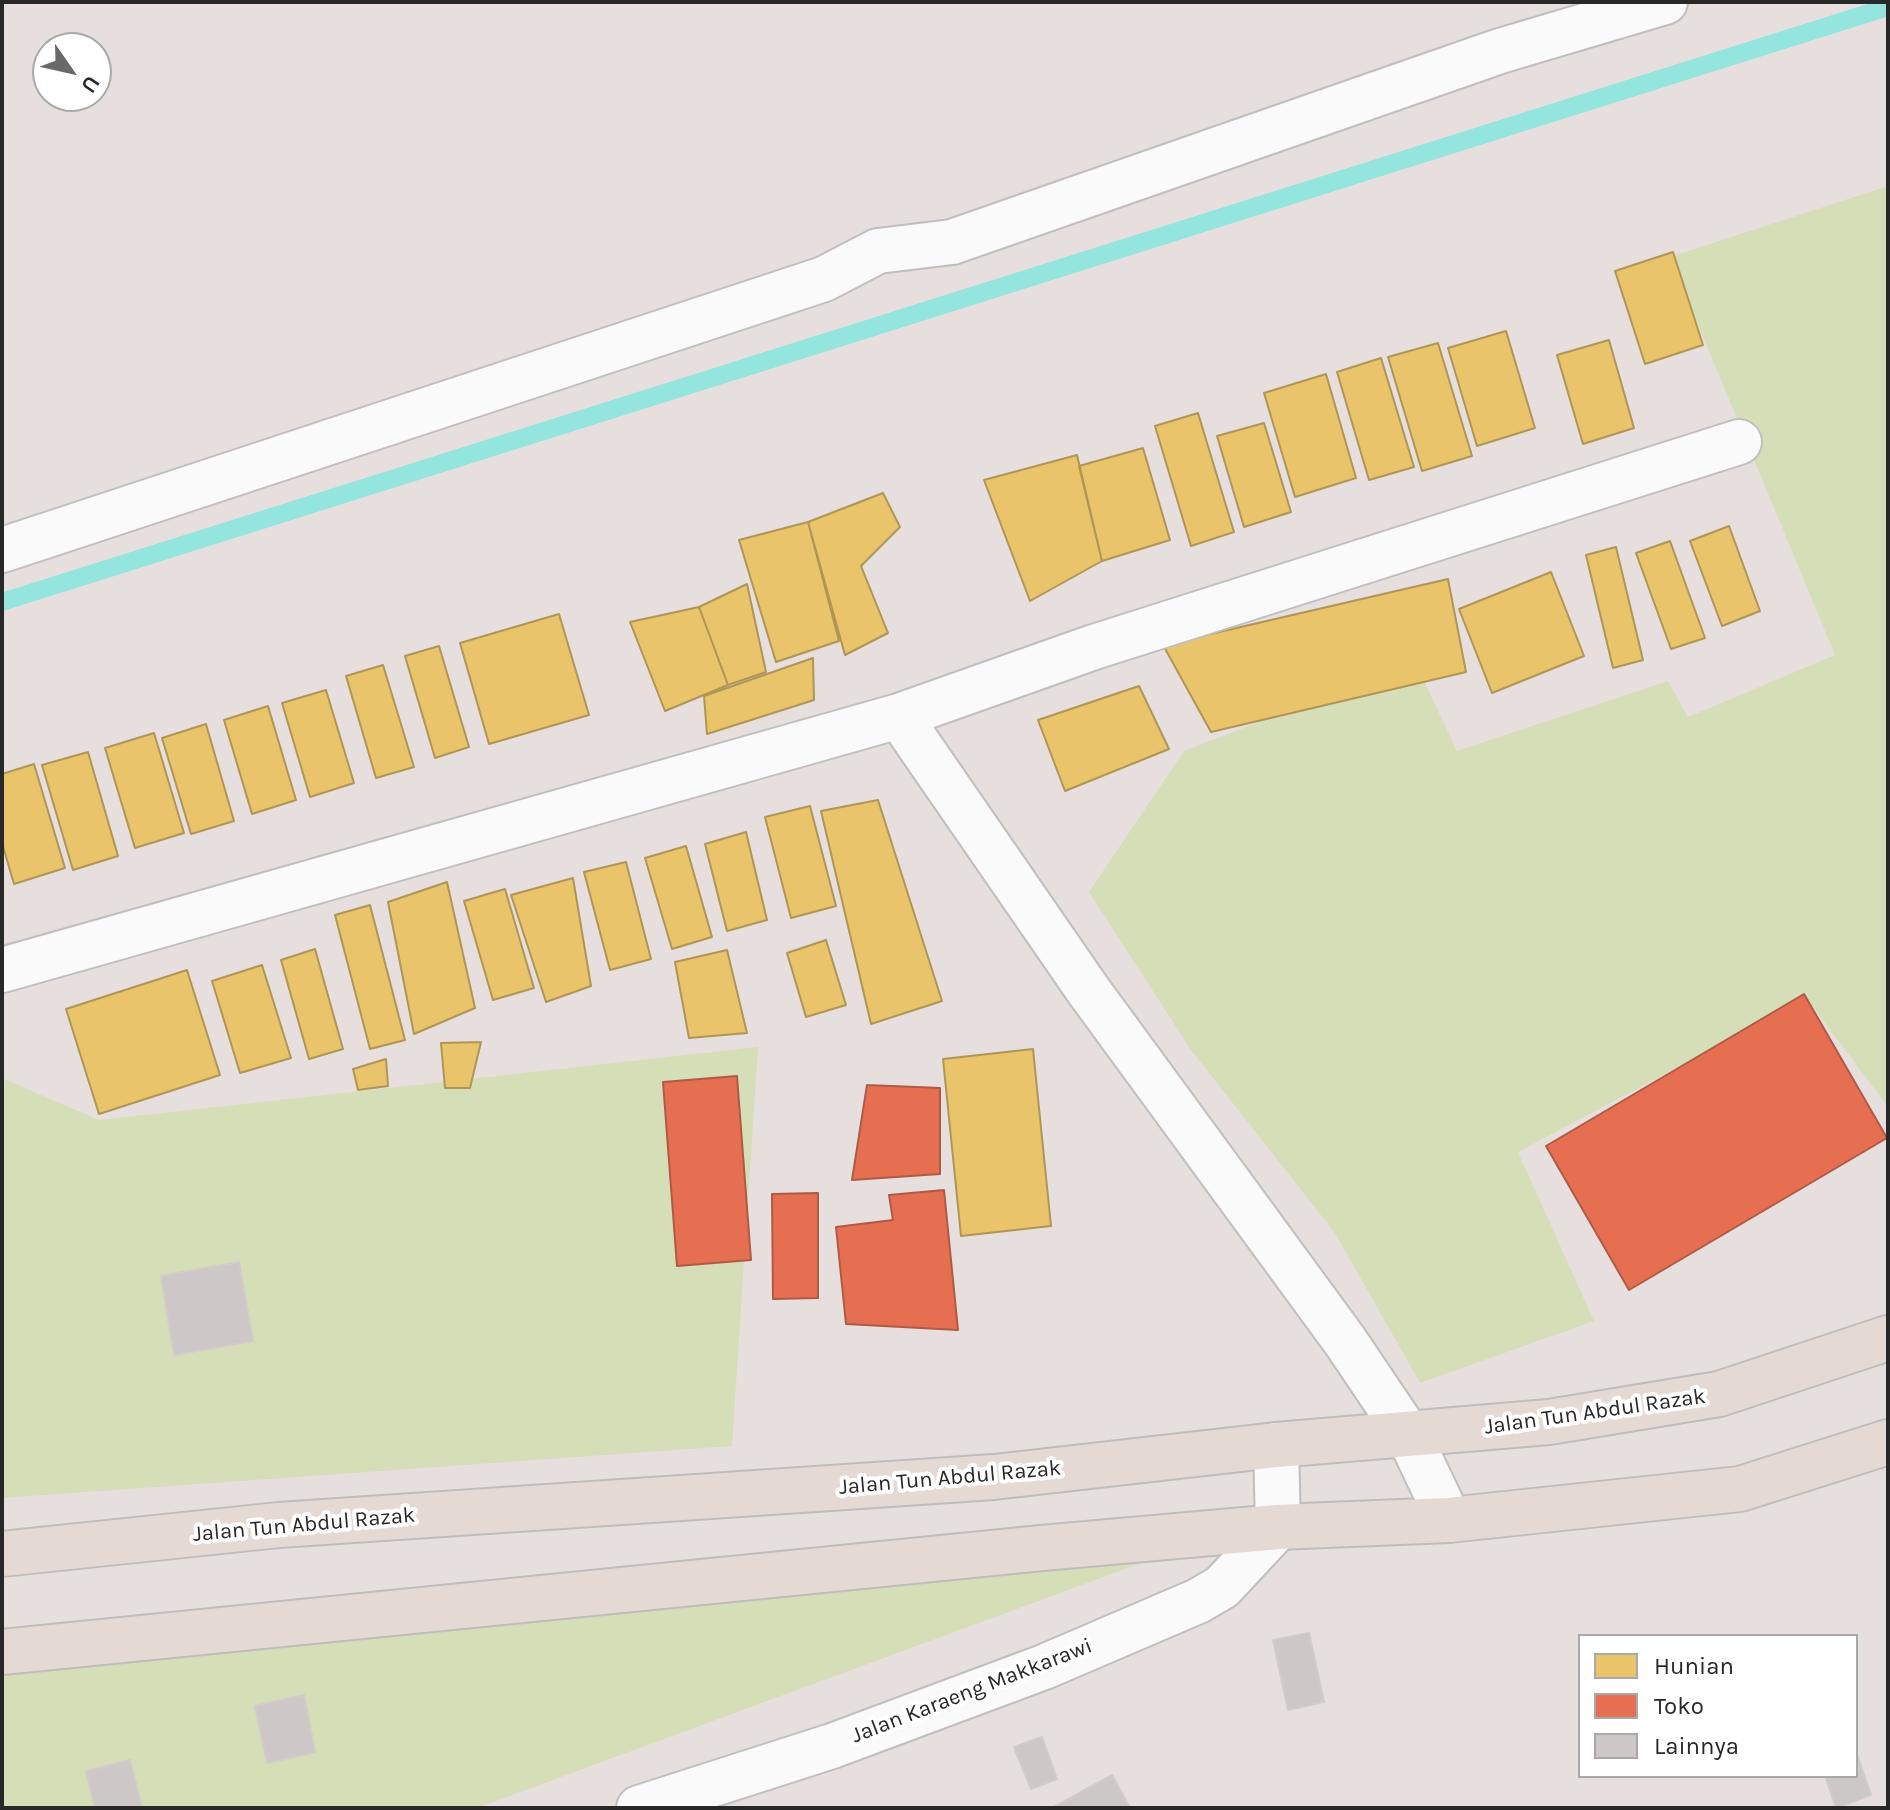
<!DOCTYPE html>
<style>
body{margin:0}
#map{position:relative;width:1890px;height:1810px;overflow:hidden;background:#e6dfde;font-family:Karla,sans-serif}
canvas{display:block}
.frame{position:absolute;inset:0;border:4px solid #282828;pointer-events:none}
.legend{position:absolute;left:1578px;top:1634px;width:280px;height:144px;box-sizing:border-box;background:#fff;border:2px solid #a9a9a9;margin:0;padding:10px 14px;list-style:none;font-size:24px;color:#282828}
.legend li{display:flex;align-items:center;gap:16px;height:40px}
.legend b{width:40px;border:2px solid #a9a9a9}
.north{position:absolute;left:32px;top:32px;width:80px;height:80px;box-sizing:border-box;background:#fff;border:2px solid #a9a9a9;border-radius:50%;rotate:124deg;font-size:22px;font-weight:700;line-height:32px;text-align:center;color:#282828}
.north::after{content:'';display:block;margin:auto;width:28px;height:36px;background:#6a6868;clip-path:polygon(50% 0,100% 100%,50% 72%,0 100%)}
</style>
<div id="map">
<canvas width="1890" height="1810"></canvas>
<div class="frame"></div>
<ul class="legend">
<li><b style="height:22px;background:#e9c46a"></b>Hunian</li>
<li><b style="height:22px;background:#e76f51"></b>Toko</li>
<li><b style="height:22px;background:#cdc8c7"></b>Lainnya</li>
</ul>
<div class="north">U</div>
</div>
<script>
const g = document.querySelector('canvas').getContext('2d');
g.lineJoin = 'round';
function fill(path, color) { g.fillStyle = color; g.fill(path, 'evenodd'); }
const toPath = rows => new Path2D(rows.map(r => 'M' + r).join(''));
function trace(path, color, width, dash) { g.strokeStyle = color; g.lineWidth = width; g.lineCap = dash ? 'butt' : 'round'; g.setLineDash(dash || []); g.stroke(path); }
function drawText(font, color, halo, rows, align = 'center') {
  g.font = font + ' Karla,sans-serif'; g.lineWidth = 8; g.setLineDash([]); g.textBaseline = 'middle'; g.strokeStyle = halo; g.fillStyle = color; for (const [text, x, y, turn = 0] of rows) {
    g.save(); g.translate(x, y); g.rotate((+turn || 0) * Math.PI / 180); g.textAlign = isNaN(turn) ? turn : align; if (halo) g.strokeText(text, 0, 0); g.fillText(text, 0, 0); g.restore();
  }
}
fill(toPath([
 [1888,186,1888,1107,1807,999,1518,1152,1594,1321,1420,1383,1335,1233,1191,1050,1089,892,1184,751,1415,662,1457,751,1668,681,1688,717,1835,655,1670,257],
 [758,1047,732,1446,2,1498,2,1078,99,1120],
 [1193,1544,477,1808,2,1808,2,1642]
]), '#d6deb8');
const homes = toPath([
 [1673,252,1703,345,1645,364,1615,271,1673,252],
 [1506,331,1535,428,1477,446,1448,348,1506,331],
 [1609,340,1634,428,1583,444,1557,355,1609,340],
 [1438,343,1472,456,1422,471,1388,357,1438,343],
 [1381,358,1414,467,1369,480,1337,372,1381,358],
 [1326,374,1356,478,1295,497,1264,393,1326,374],
 [1198,413,1234,532,1191,546,1155,426,1198,413],
 [1264,423,1291,512,1244,527,1217,436,1264,423],
 [1143,448,1170,540,1102,561,1079,466,1143,448],
 [1077,455,1102,561,1030,601,984,480,1077,455],
 [883,493,900,527,861,566,888,633,845,655,808,522,883,493],
 [808,522,839,641,776,662,739,540,808,522],
 [1729,526,1760,611,1722,626,1690,541,1729,526],
 [1670,541,1705,638,1671,649,1636,553,1670,541],
 [1616,547,1643,660,1613,668,1586,555,1616,547],
 [1551,572,1584,656,1492,693,1459,609,1551,572],
 [1448,579,1466,672,1211,732,1163,645,1448,579],
 [747,584,766,672,728,685,699,607,747,584],
 [699,607,728,685,665,711,630,622,699,607],
 [559,614,589,715,489,744,460,643,559,614],
 [439,646,469,747,435,758,405,656,439,646],
 [813,658,814,700,707,734,704,696,813,658],
 [383,665,414,767,376,778,346,676,383,665],
 [1139,686,1169,749,1065,791,1038,720,1139,686],
 [326,690,354,783,310,797,282,703,326,690],
 [268,706,296,800,252,814,224,720,268,706],
 [206,724,234,821,191,834,162,738,206,724],
 [154,733,184,833,135,848,105,748,154,733],
 [88,752,118,856,73,870,42,765,88,752],
 [34,764,65,868,14,884,2,843,2,774,34,764],
 [878,800,942,1001,871,1024,821,811,878,800],
 [810,806,836,906,791,918,765,817,810,806],
 [746,832,767,920,727,931,705,844,746,832],
 [686,846,712,937,672,949,645,858,686,846],
 [626,862,651,959,610,970,584,872,626,862],
 [573,878,591,986,546,1002,511,895,573,878],
 [447,882,475,1008,414,1034,388,902,447,882],
 [505,889,534,988,493,1000,464,901,505,889],
 [370,905,405,1040,370,1049,335,915,370,905],
 [826,940,846,1005,806,1017,787,953,826,940],
 [315,949,343,1049,309,1059,281,960,315,949],
 [727,950,747,1033,689,1038,675,962,727,950],
 [262,965,291,1058,240,1073,212,981,262,965],
 [187,970,220,1075,99,1114,66,1009,187,970],
 [481,1042,470,1088,445,1088,441,1043,481,1042],
 [1033,1049,1051,1226,961,1236,943,1059,1033,1049],
 [386,1059,388,1086,358,1090,353,1069,386,1059]
]);
fill(homes, '#e9c46a');
trace(homes, '#af9556', 2);
const shops = toPath([
 [1804,994,1887,1138,1629,1290,1546,1146,1804,994],
 [737,1076,751,1260,677,1266,663,1082,737,1076],
 [867,1085,940,1088,940,1174,852,1180,867,1085],
 [944,1190,958,1330,846,1324,836,1227,893,1220,889,1195,944,1190],
 [818,1193,818,1298,773,1299,772,1194,818,1193]
]);
fill(shops, '#e76f51');
trace(shops, '#ae5a45', 2);
trace(toPath([
 [2,602,1888,7]
]), '#93e5dd', 18);
const building = toPath([
 [239,1262,253,1341,174,1355,161,1276,239,1262],
 [1309,1633,1324,1702,1288,1710,1273,1640,1309,1633],
 [304,1695,315,1752,267,1763,255,1706,304,1695],
 [1042,1737,1057,1779,1031,1789,1014,1747,1042,1737],
 [1856,1751,1871,1795,1836,1808,1825,1776,1856,1776,1856,1751],
 [130,1760,142,1808,95,1808,86,1771,130,1760],
 [1112,1775,1130,1808,1054,1808,1054,1807,1112,1775]
]);
fill(building, '#cdc8c7');
trace(building, '#d1cbca', 2);
const minor = toPath([
 [2,550,824,279,878,251,952,242,1500,51,1665,2],
 [899,716,1088,990,1345,1341,1409,1436,1449,1520],
 [2,970,899,716,1094,647,1739,442],
 [639,1808,832,1746,1044,1667,1198,1601,1222,1587,1278,1527,1276,1445]
]);
const major = toPath([
 [2,1554,279,1525,994,1477,1276,1445,1549,1422,1719,1394,1888,1338],
 [2,1652,1042,1548,1278,1527,1449,1520,1740,1489,1888,1442]
]);
trace(minor, '#c0bebf', 48);
trace(major, '#bfbdbc', 48);
trace(minor, '#fbfafa', 44);
trace(major, '#e4dad3', 44);
drawText('22px', '#282828', '#fff', [
 ["Jalan Tun Abdul Razak",1595,1412,-8],
 ["Jalan Tun Abdul Razak",950,1478,-5],
 ["Jalan Tun Abdul Razak",304,1525,-5],
 ["Jalan Karaeng Makkarawi",972,1691,-21]
]);
</script>
